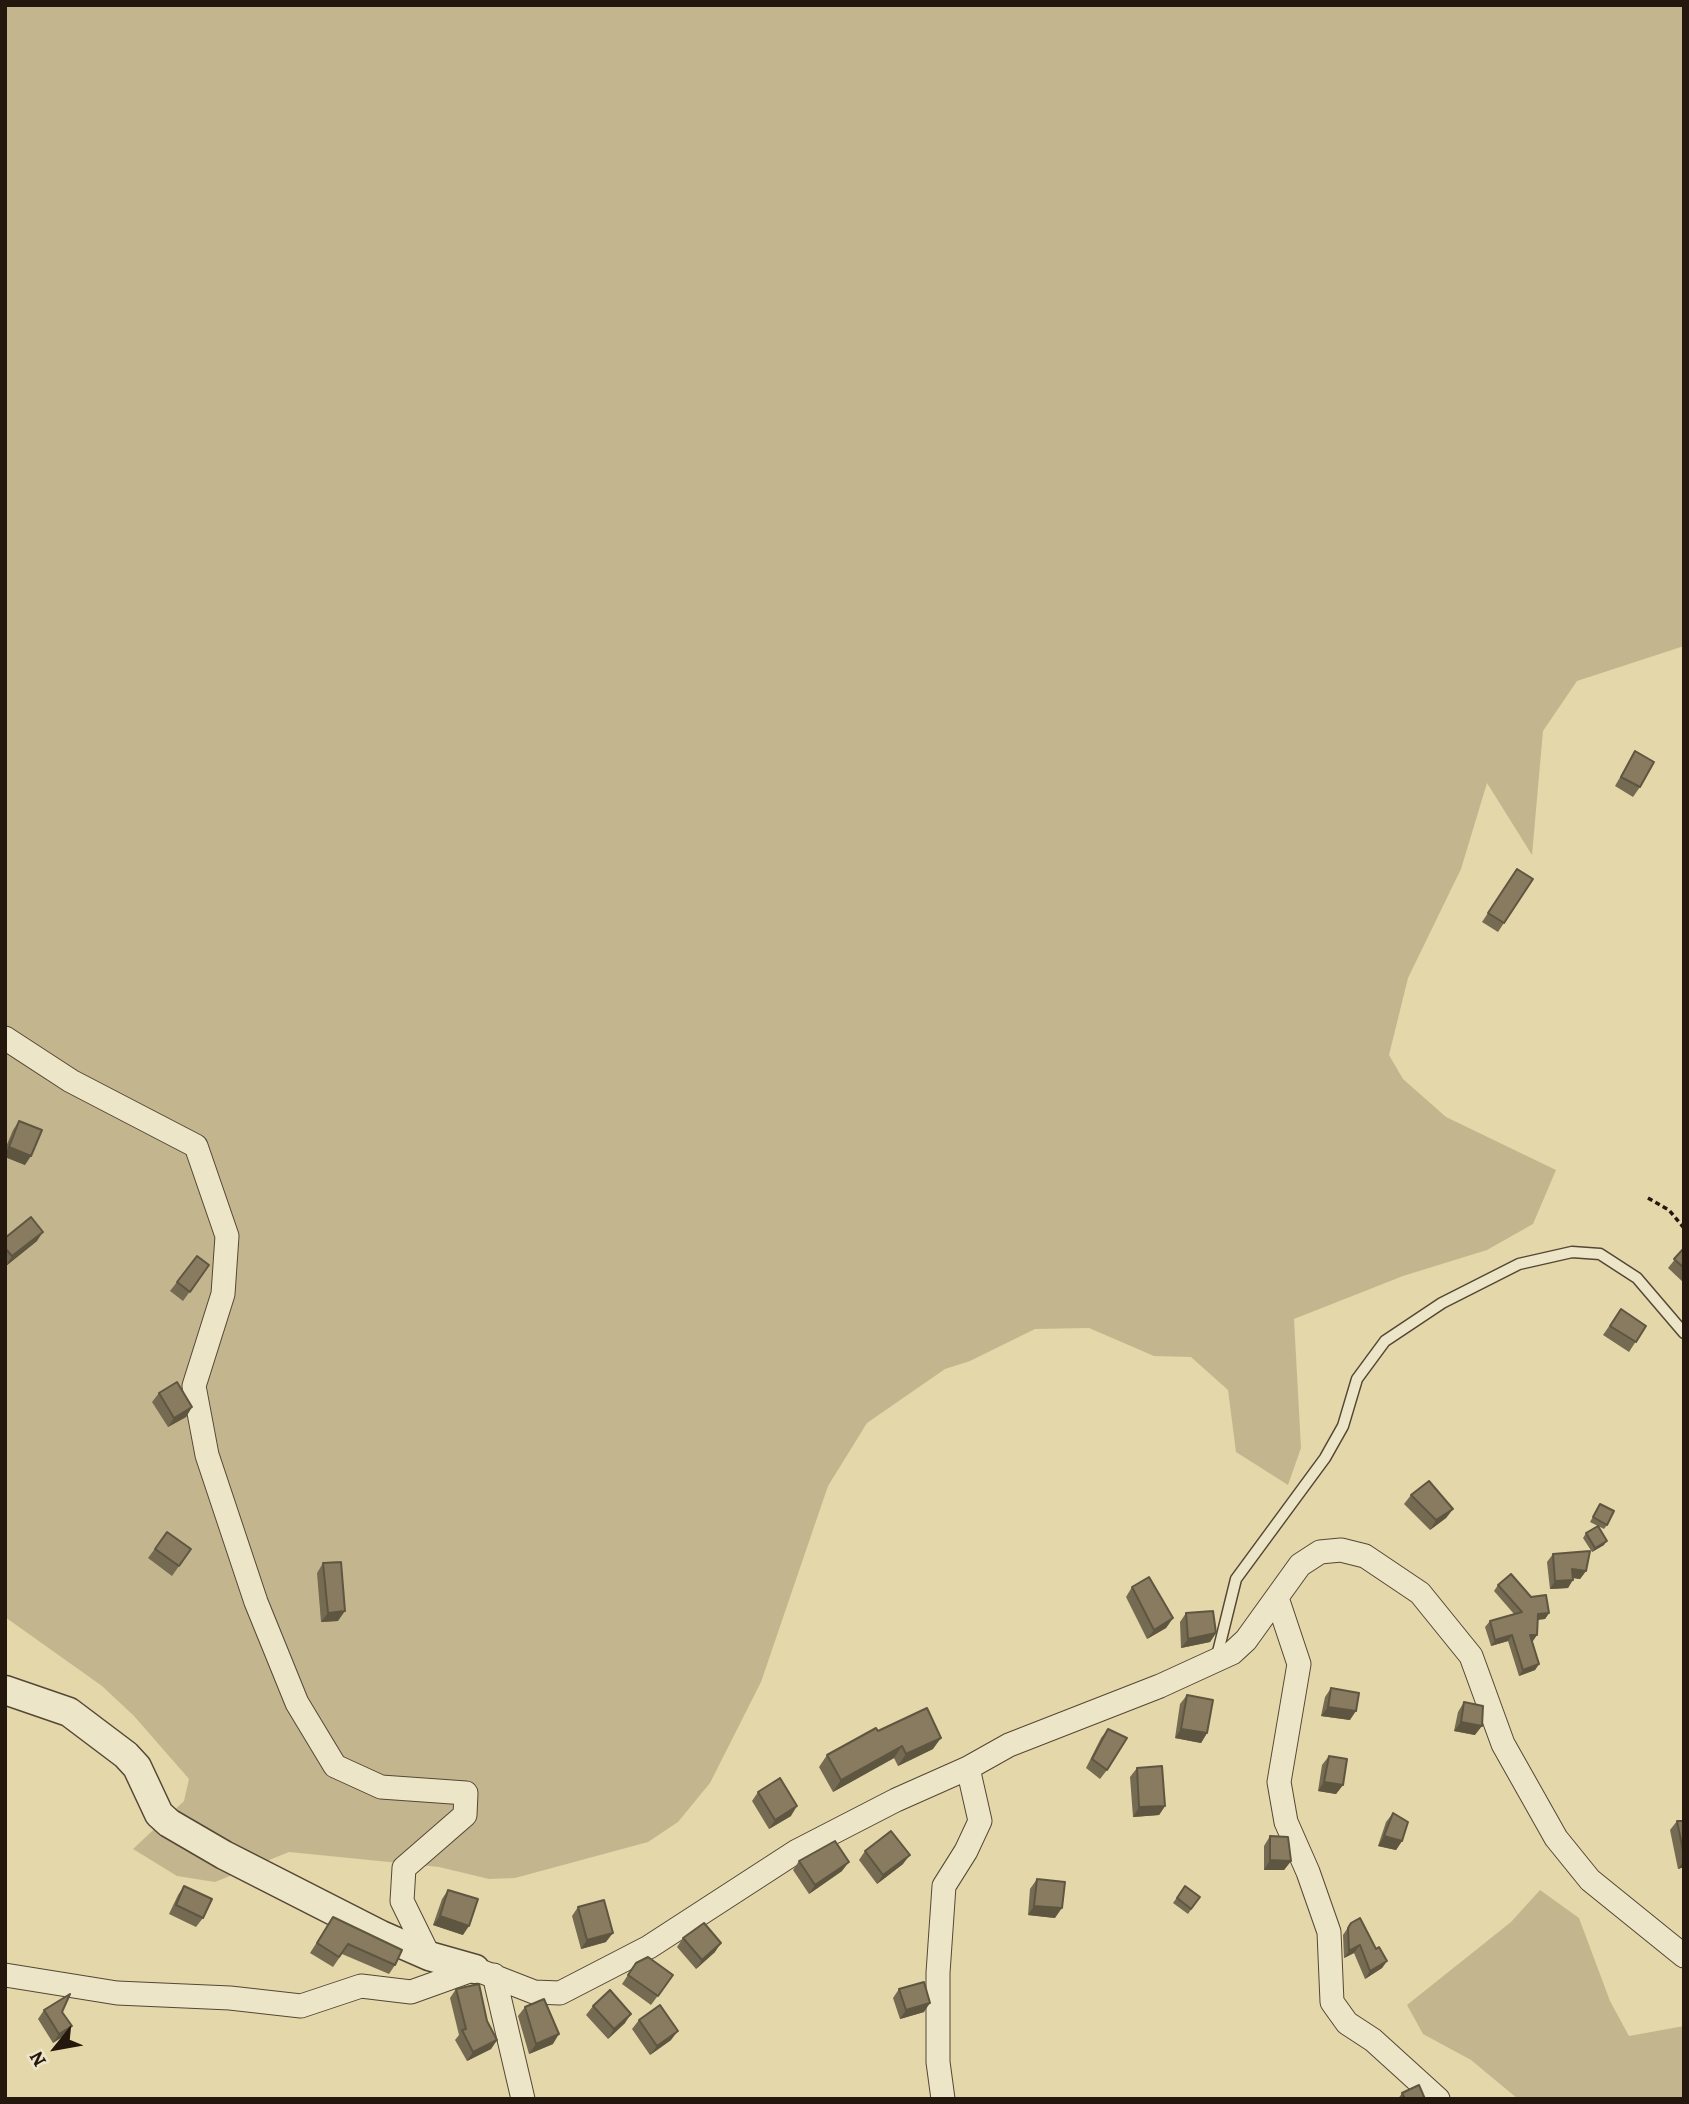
<!DOCTYPE html>
<style>
body{margin:0}
#map{position:relative;width:1689px;height:2104px;overflow:hidden;background:#e4d7a9;font-family:Alegreya,serif}
canvas{display:block}
.frame{position:absolute;inset:0;border:7px solid #24170e;pointer-events:none}
.north{position:absolute;left:21px;top:2013px;width:70px;height:70px;-webkit-text-stroke:5px #ede5c7;paint-order:stroke;rotate:239deg;font-size:19px;font-weight:700;line-height:28px;text-align:center;color:#24170e}
.north::after{content:'';display:block;margin:auto;width:24px;height:32px;background:#24170e;clip-path:polygon(50% 0,100% 100%,50% 72%,0 100%)}
</style>
<div id="map">
<canvas width="1689" height="2104"></canvas>
<div class="frame"></div>
<div class="north">N</div>
</div>
<script>
const g = document.querySelector('canvas').getContext('2d');
g.lineJoin = 'round';
function fill(path, color) { g.fillStyle = color; g.fill(path, 'evenodd'); }
const toPath = rows => new Path2D(rows.map(r => 'M' + r).join(''));
function trace(path, color, width, dash) { g.strokeStyle = color; g.lineWidth = width; g.lineCap = dash ? 'butt' : 'round'; g.setLineDash(dash || []); g.stroke(path); }
fill(toPath([
 [5,5,1684,5,1684,646,1577,681,1543,731,1532,855,1487,783,1461,869,1408,978,1389,1055,1403,1079,1446,1117,1556,1170,1533,1224,1487,1250,1403,1276,1294,1319,1301,1448,1288,1485,1236,1452,1228,1390,1191,1357,1154,1356,1089,1328,1035,1329,970,1361,945,1369,867,1423,828,1486,761,1682,710,1783,678,1822,648,1842,515,1878,489,1879,439,1867,289,1852,215,1882,177,1876,133,1849,184,1801,189,1779,134,1716,102,1686,5,1617],
 [1540,1890,1579,1918,1610,2001,1629,2036,1684,2026,1684,2099,1518,2099,1471,2060,1423,2034,1407,2005,1511,1922]
]), '#c3b68f');
const service = toPath([
 [1216,1660,1236,1579,1325,1458,1343,1426,1357,1379,1385,1341,1442,1303,1519,1264,1572,1252,1600,1254,1637,1278,1684,1333]
]);
const minor = toPath([
 [5,1038,71,1081,196,1146,227,1236,223,1294,194,1386,207,1455,256,1602,297,1703,335,1766,381,1787,466,1793,465,1815,404,1868,402,1901,429,1956],
 [1277,1598,1299,1664,1279,1782,1286,1822,1308,1872,1329,1932,1332,2002,1347,2023,1373,2040,1438,2099],
 [5,1975,117,1993,230,1998,301,2006,361,1986,411,1992,475,1969,534,1992,560,1993,649,1947,797,1851,896,1800,968,1768,1009,1745,1160,1686,1232,1653,1246,1640,1300,1565,1320,1552,1341,1550,1365,1556,1420,1593,1471,1656,1503,1744,1556,1838,1590,1880,1684,1956],
 [494,1975,523,2099],
 [943,2099,938,2062,938,1973,944,1886,966,1851,980,1821,968,1768]
]);
const tertiary = toPath([
 [5,1690,69,1712,126,1755,137,1767,159,1814,169,1823,224,1855,381,1935,429,1956,475,1969]
]);
trace(service, '#544735', 13);
trace(minor, '#544735', 25);
trace(tertiary, '#544735', 31);
trace(toPath([
 [1648,1198,1669,1210,1684,1228]
]), '#24170e', 3.5, [5, 3.5]);
trace(service, '#ede5c7', 10);
trace(minor, '#ede5c7', 23);
trace(tertiary, '#ede5c7', 28);
fill(toPath([
 [1635,751,1640,787,1633,797,1615,786],
 [1517,869,1533,879,1498,932,1482,922],
 [19,1121,25,1165,5,1157,5,1149,13,1130],
 [5,1238,37,1241,6,1266],
 [1684,1248,1684,1283,1668,1268],
 [197,1256,209,1265,183,1301,170,1291],
 [1621,1309,1646,1326,1629,1352,1603,1335],
 [159,1393,192,1407,186,1417,168,1427,152,1402],
 [1411,1495,1453,1509,1446,1518,1430,1530,1404,1504],
 [1600,1504,1607,1525,1604,1529,1598,1526,1604,1545,1592,1552,1583,1538,1586,1533,1598,1526,1590,1522],
 [167,1532,191,1549,172,1576,148,1558],
 [1553,1554,1586,1571,1580,1579,1573,1578,1568,1588,1550,1589,1547,1562],
 [323,1563,338,1621,321,1622,317,1573],
 [1498,1585,1531,1597,1549,1613,1545,1619,1537,1620,1537,1635,1532,1641,1539,1664,1535,1670,1519,1676,1508,1641,1491,1646,1485,1627,1490,1621,1514,1614,1494,1591],
 [1132,1587,1173,1618,1166,1628,1147,1639,1126,1597],
 [1186,1613,1216,1633,1210,1642,1181,1648,1180,1622],
 [1331,1688,1350,1720,1321,1716,1325,1697],
 [1187,1695,1207,1733,1201,1743,1175,1738,1180,1704],
 [1464,1702,1475,1735,1454,1731,1458,1712],
 [1108,1729,1107,1770,1100,1779,1086,1768,1101,1738],
 [878,1731,933,1749,898,1766,894,1758,833,1792,819,1767,827,1755],
 [1329,1756,1343,1785,1336,1794,1318,1791,1322,1765],
 [1137,1768,1165,1806,1159,1815,1133,1817,1130,1777],
 [758,1792,791,1816,769,1829,752,1801],
 [1393,1813,1402,1841,1396,1850,1378,1846,1386,1822],
 [1677,1821,1684,1821,1684,1867,1678,1869,1670,1830],
 [1270,1836,1291,1861,1284,1870,1264,1870,1264,1846],
 [865,1851,903,1864,877,1884,859,1860],
 [799,1861,842,1871,809,1894,793,1870],
 [1037,1879,1055,1918,1028,1915,1030,1889],
 [184,1886,203,1918,196,1927,169,1914,178,1895],
 [1185,1886,1200,1897,1188,1914,1173,1903],
 [448,1890,463,1935,433,1925,442,1899],
 [578,1907,606,1942,581,1949,572,1916],
 [333,1917,395,1965,389,1974,342,1954,333,1967,310,1953],
 [1351,1923,1387,1961,1382,1968,1365,1979,1354,1953,1344,1958,1343,1935],
 [683,1938,715,1952,696,1969,677,1947],
 [636,1963,673,1975,651,2005,622,1984],
 [456,1989,487,2021,497,2040,491,2049,467,2061,455,2040,459,2035,450,1998],
 [899,1989,924,2012,900,2019,893,1998],
 [593,2006,625,2023,608,2039,586,2015],
 [525,2007,553,2044,529,2054,518,2016],
 [44,2010,72,2026,65,2035,53,2043,38,2019],
 [639,2020,671,2040,650,2055,632,2029],
 [1402,2093,1425,2099,1398,2099]
]), '#756a52');
fill(toPath([
 [9,1147,31,1156,25,1165,5,1157,5,1152],
 [43,1232,37,1241,6,1266,12,1256],
 [192,1407,186,1417,168,1427,174,1418],
 [1453,1509,1446,1518,1430,1530,1436,1520],
 [1607,1541,1604,1545,1592,1552,1595,1548],
 [1572,1569,1586,1571,1580,1579,1567,1577],
 [1573,1580,1568,1588,1550,1589,1555,1581],
 [345,1611,338,1621,321,1622,328,1613],
 [1549,1613,1545,1619,1533,1620,1538,1614],
 [1173,1618,1166,1628,1147,1639,1154,1630],
 [1216,1633,1210,1642,1181,1648,1188,1639],
 [1512,1635,1508,1641,1491,1646,1495,1640],
 [1530,1635,1537,1635,1533,1641,1525,1641],
 [1539,1664,1535,1670,1519,1676,1523,1670],
 [1328,1707,1356,1711,1350,1720,1321,1716],
 [1461,1722,1482,1726,1475,1735,1454,1731],
 [1181,1729,1207,1733,1201,1743,1175,1738],
 [941,1738,933,1749,898,1766,906,1754],
 [902,1746,894,1758,833,1792,841,1780],
 [1324,1782,1343,1785,1336,1794,1318,1791],
 [797,1806,791,1816,769,1829,775,1820],
 [1165,1806,1159,1815,1133,1817,1139,1807],
 [1384,1836,1402,1841,1396,1850,1378,1846],
 [910,1855,903,1864,877,1884,883,1875],
 [1270,1860,1291,1861,1284,1870,1264,1870],
 [1684,1861,1684,1867,1678,1869],
 [849,1862,842,1871,809,1894,815,1885],
 [1034,1906,1062,1908,1055,1918,1028,1915],
 [440,1916,469,1926,463,1935,433,1925],
 [613,1933,606,1942,581,1949,587,1940],
 [721,1943,715,1952,696,1969,702,1960],
 [1360,1945,1354,1953,1344,1958,1349,1951],
 [1387,1961,1382,1968,1365,1979,1370,1971],
 [930,2003,924,2012,900,2019,906,2010],
 [631,2014,625,2023,608,2039,614,2029],
 [72,2026,65,2035,53,2043,59,2034],
 [678,2031,671,2040,650,2055,657,2046],
 [559,2034,553,2044,529,2054,536,2044],
 [497,2040,491,2049,467,2061,473,2052]
]), '#5f5642');
const building = toPath([
 [1635,751,1654,762,1640,787,1621,777,1635,751],
 [1517,869,1533,879,1504,923,1488,913,1517,869],
 [19,1121,42,1130,31,1156,9,1147,19,1121],
 [31,1217,43,1232,12,1256,5,1248,5,1238,31,1217],
 [1684,1248,1684,1268,1674,1259,1684,1248],
 [197,1256,209,1265,190,1292,177,1282,197,1256],
 [1621,1309,1646,1326,1636,1342,1610,1326,1621,1309],
 [177,1382,192,1407,174,1418,159,1393,177,1382],
 [1429,1481,1453,1509,1436,1520,1411,1495,1429,1481],
 [1600,1504,1614,1511,1607,1525,1593,1517,1600,1504],
 [1598,1526,1607,1541,1595,1548,1586,1533,1598,1526],
 [167,1532,191,1549,179,1566,155,1549,167,1532],
 [1590,1551,1586,1571,1572,1569,1573,1580,1555,1581,1553,1554,1590,1551],
 [341,1562,345,1611,328,1613,323,1563,341,1562],
 [1511,1574,1531,1597,1546,1595,1549,1613,1538,1614,1537,1635,1530,1635,1539,1664,1523,1670,1512,1635,1495,1640,1490,1621,1522,1612,1498,1585,1511,1574],
 [1149,1577,1173,1618,1154,1630,1132,1587,1149,1577],
 [1213,1611,1216,1633,1188,1639,1186,1613,1213,1611],
 [1331,1688,1359,1693,1356,1711,1328,1707,1331,1688],
 [1187,1695,1213,1700,1207,1733,1181,1729,1187,1695],
 [1464,1702,1483,1706,1482,1726,1461,1722,1464,1702],
 [927,1708,941,1738,906,1754,902,1746,841,1780,827,1755,876,1728,878,1731,927,1708],
 [1108,1729,1127,1738,1107,1770,1092,1759,1108,1729],
 [1329,1756,1347,1759,1343,1785,1324,1782,1329,1756],
 [1162,1766,1165,1806,1139,1807,1137,1768,1162,1766],
 [780,1778,797,1806,775,1820,758,1792,780,1778],
 [1393,1813,1408,1822,1402,1841,1384,1836,1393,1813],
 [1677,1821,1684,1821,1684,1855,1677,1821],
 [891,1831,910,1855,883,1875,865,1851,891,1831],
 [1270,1836,1288,1837,1291,1861,1270,1860,1270,1836],
 [835,1841,849,1862,815,1885,799,1861,835,1841],
 [1037,1879,1065,1882,1062,1908,1034,1906,1037,1879],
 [184,1886,212,1899,203,1918,176,1905,184,1886],
 [1185,1886,1200,1897,1191,1909,1177,1898,1185,1886],
 [448,1890,478,1899,469,1926,440,1916,448,1890],
 [604,1900,613,1933,587,1940,578,1907,604,1900],
 [333,1917,402,1950,395,1965,348,1944,339,1957,317,1943,333,1917],
 [1360,1918,1376,1949,1379,1947,1387,1961,1370,1971,1360,1945,1349,1951,1348,1928,1351,1923,1360,1918],
 [704,1923,721,1943,702,1960,683,1938,704,1923],
 [648,1957,673,1975,658,1996,628,1975,636,1963,648,1957],
 [924,1982,930,2003,906,2010,899,1989,924,1982],
 [479,1984,487,2021,497,2040,473,2052,462,2030,466,2029,456,1989,479,1984],
 [610,1990,631,2014,614,2029,593,2006,610,1990],
 [70,1994,62,2012,72,2026,59,2034,44,2010,70,1994],
 [544,1999,559,2034,536,2044,525,2007,544,1999],
 [660,2005,678,2031,657,2046,639,2020,660,2005],
 [1419,2085,1425,2099,1405,2099,1402,2093,1419,2085]
]);
fill(building, '#887b5f');
trace(building, '#5f5642', 2);
</script>
